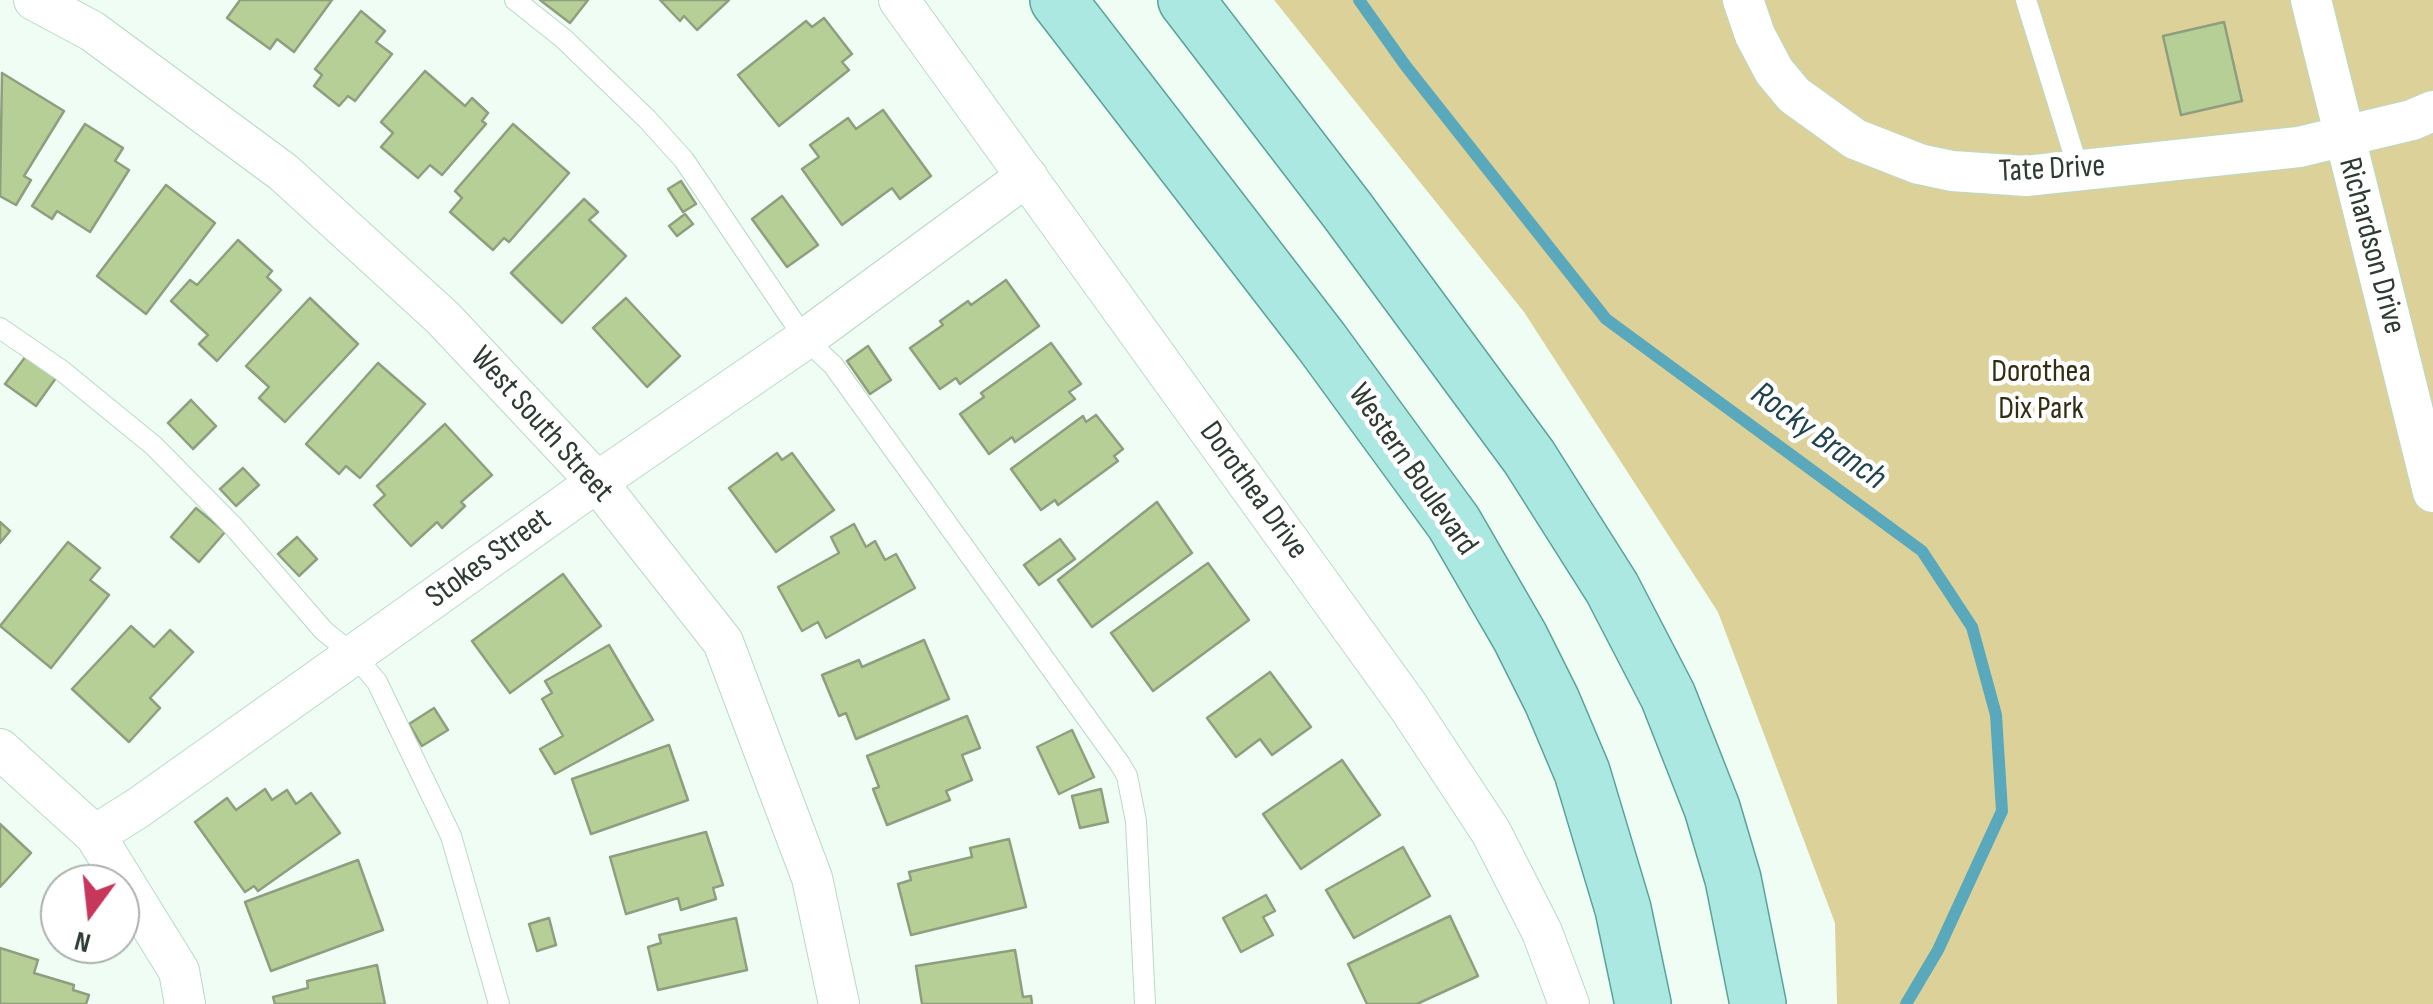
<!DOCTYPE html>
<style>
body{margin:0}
#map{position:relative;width:2433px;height:1004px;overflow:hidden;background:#effdf4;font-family:"Sofia Sans Condensed",sans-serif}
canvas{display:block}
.north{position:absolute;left:40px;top:864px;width:100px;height:100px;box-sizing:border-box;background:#fff;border:2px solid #abb1ad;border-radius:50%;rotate:195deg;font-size:28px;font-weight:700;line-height:40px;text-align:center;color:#2d3b32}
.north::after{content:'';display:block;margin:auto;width:35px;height:45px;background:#c6375b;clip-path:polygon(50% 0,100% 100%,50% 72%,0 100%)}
</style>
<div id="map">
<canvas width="2433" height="1004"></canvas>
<div class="north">N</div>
</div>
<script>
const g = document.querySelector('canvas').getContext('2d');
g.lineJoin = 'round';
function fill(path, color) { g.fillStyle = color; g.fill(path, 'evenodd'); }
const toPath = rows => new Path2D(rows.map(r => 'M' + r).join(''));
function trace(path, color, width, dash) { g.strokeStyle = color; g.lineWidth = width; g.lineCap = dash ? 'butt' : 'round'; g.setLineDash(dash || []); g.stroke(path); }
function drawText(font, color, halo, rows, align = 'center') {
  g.font = font + ' "Sofia Sans Condensed",sans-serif'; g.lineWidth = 9; g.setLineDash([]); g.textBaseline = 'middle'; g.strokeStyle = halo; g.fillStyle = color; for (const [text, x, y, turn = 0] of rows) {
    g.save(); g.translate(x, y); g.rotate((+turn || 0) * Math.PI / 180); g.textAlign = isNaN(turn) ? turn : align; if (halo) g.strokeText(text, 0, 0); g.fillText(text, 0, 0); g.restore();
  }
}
fill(toPath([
 [1274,0,2433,0,2433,1004,1837,1004,1835,923,1718,612,1524,312]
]), '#dcd199');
trace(toPath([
 [1359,0,1405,65,1606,319,1922,551,1972,627,1996,715,2002,811,1938,950,1906,1004]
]), '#5aa8bb', 12);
const building = toPath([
 [240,0,332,0,294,52,277,39,270,49,227,18,240,0],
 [540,0,588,0,570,23,540,0],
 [660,0,729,0,697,30,684,16,680,21,660,0],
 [361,11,385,31,376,42,392,54,355,101,348,96,339,106,314,86,322,75,315,69,361,11],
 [824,18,852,54,842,62,849,70,779,126,738,75,806,21,812,27,824,18],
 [2224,22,2242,101,2181,115,2163,36,2224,22],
 [425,71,465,106,472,98,488,113,482,121,486,124,442,175,430,165,418,178,381,147,393,133,381,122,425,71],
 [2,73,64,111,24,176,31,180,16,205,0,196,2,73],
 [883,110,931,176,900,199,892,188,842,225,802,169,819,157,810,145,848,118,856,129,883,110],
 [85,124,123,148,115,161,129,170,90,232,57,211,52,219,32,206,85,124],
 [513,124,569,173,509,242,504,238,493,250,450,212,462,198,455,191,513,124],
 [681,181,696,204,683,212,668,189,681,181],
 [166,185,215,223,146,314,97,276,166,185],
 [782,196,818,245,787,267,752,219,782,196],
 [584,199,598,212,589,220,626,256,562,323,511,273,584,199],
 [685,214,693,224,677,236,669,226,685,214],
 [238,240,272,271,267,277,281,290,217,361,199,344,208,335,171,301,190,280,197,285,238,240],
 [1006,280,1039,326,960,384,956,378,940,389,910,348,943,325,940,321,968,301,971,305,1006,280],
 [310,298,358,344,285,422,259,398,269,387,246,366,310,298],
 [626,298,680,356,647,387,593,328,626,298],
 [1051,343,1081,384,1069,392,1075,399,1015,442,1012,437,989,454,960,414,984,397,981,393,1051,343],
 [868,346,891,380,870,394,847,361,868,346],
 [26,356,56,378,36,406,5,384,26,356],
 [378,363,425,404,360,478,346,466,339,474,306,444,378,363],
 [191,400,216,426,193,449,168,423,191,400],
 [1096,415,1123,449,1114,456,1118,461,1058,505,1055,500,1041,510,1011,469,1083,416,1086,422,1096,415],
 [445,424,492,475,461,502,465,506,442,528,437,522,411,546,374,505,385,495,377,486,445,424],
 [777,453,782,460,792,453,834,510,776,552,729,488,777,453],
 [243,468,259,485,236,506,220,489,243,468],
 [1157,502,1192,553,1092,627,1058,580,1157,502],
 [196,508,225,532,199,562,171,537,196,508],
 [0,522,10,531,0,543,0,522],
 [854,524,866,547,875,541,885,560,896,554,915,588,826,638,818,622,802,631,778,587,839,553,831,537,854,524],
 [297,537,317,559,299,576,278,554,297,537],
 [1060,539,1075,559,1039,585,1024,565,1060,539],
 [68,542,100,568,90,580,109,595,51,668,0,626,68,542],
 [1208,563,1249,620,1153,691,1111,633,1208,563],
 [563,574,601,626,510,693,472,641,563,574],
 [131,626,154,647,170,630,193,652,150,698,160,708,129,742,72,689,131,626],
 [924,640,949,699,856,739,846,713,839,716,822,675,859,660,862,667,924,640],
 [609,645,653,720,555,774,540,749,563,736,542,699,552,693,545,681,609,645],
 [1270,672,1311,727,1272,755,1260,739,1236,757,1207,718,1270,672],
 [434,708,448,730,422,746,409,724,434,708],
 [967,716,980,748,962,755,972,780,946,791,950,800,887,825,873,789,879,787,867,756,967,716],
 [1072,730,1094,777,1059,794,1037,747,1072,730],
 [669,745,688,800,591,834,572,779,669,745],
 [1342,760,1380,815,1301,869,1263,814,1342,760],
 [265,789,272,800,287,790,296,804,311,793,340,833,258,891,254,886,245,892,195,822,227,798,236,810,265,789],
 [1101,789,1108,822,1080,828,1072,796,1101,789],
 [0,824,31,853,0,887,0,824],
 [706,832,723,885,713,888,716,899,681,910,678,898,626,914,610,857,706,832],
 [1009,839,1026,907,911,935,898,884,911,880,909,872,972,857,970,848,1009,839],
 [1403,847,1430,896,1354,938,1326,890,1403,847],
 [358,860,383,930,271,971,245,902,358,860],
 [1266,895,1275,911,1263,917,1273,935,1241,952,1223,918,1266,895],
 [1450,916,1478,976,1417,1004,1367,1004,1348,964,1450,916],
 [549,918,556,945,537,951,529,924,549,918],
 [736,918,747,970,658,990,648,947,661,943,659,935,736,918],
 [0,948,38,960,34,973,74,985,73,990,89,995,86,1004,0,1004,0,948],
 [1015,950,1023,997,1031,996,1032,1004,922,1004,916,966,1015,950],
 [377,965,385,1004,275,1004,273,997,308,988,307,981,377,965]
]);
fill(building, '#b6cf96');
trace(building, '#8f9e7e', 2.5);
const lane = toPath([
 [515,0,564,39,647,119,684,160,805,339,833,365,1120,764,1127,776,1136,821,1145,1004],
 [2026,0,2079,171],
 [0,328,61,370,154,446,233,526,324,631,355,656,377,682,451,836,499,1004]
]);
const street = toPath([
 [34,0,92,31,283,172,443,318,597,482,723,642,812,878,839,1004],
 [899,0,1408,706,1491,832,1542,932,1569,1004],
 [1743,0,1755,35,1774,71,1794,95,1855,139,1919,164,1952,171,2026,176,2299,147,2412,120,2433,111],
 [2311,0,2433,492],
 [0,749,95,835,179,971,185,1004],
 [95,835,138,808,597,482,805,339,1027,176]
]);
const primary = toPath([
 [1058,0,1321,341,1454,523,1520,637,1552,701,1582,772,1623,909,1643,1004],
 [1186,0,1347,210,1529,457,1612,588,1668,696,1712,808,1733,879,1758,1004]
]);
trace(lane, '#b7dbc4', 22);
trace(street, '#b7dbc4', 42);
trace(primary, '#5aa297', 58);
trace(lane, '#fff', 20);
trace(street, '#fff', 40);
trace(primary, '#abe8e1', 55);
drawText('32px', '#2d3b32', '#fff', [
 ["Tate Drive",2052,170,-3],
 ["Richardson Drive",2371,246,75],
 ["West South Street",541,425,48],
 ["Western Boulevard",1412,470,55],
 ["Dorothea Drive",1253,491,54],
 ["Stokes Street",489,559,-36]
]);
drawText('32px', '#332d11', '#fff', [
 ["Dorothea",2041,373],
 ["Dix Park",2041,410]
]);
drawText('italic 35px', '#1e434c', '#fff', [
 ["Rocky Branch",1818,437,36]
]);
</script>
